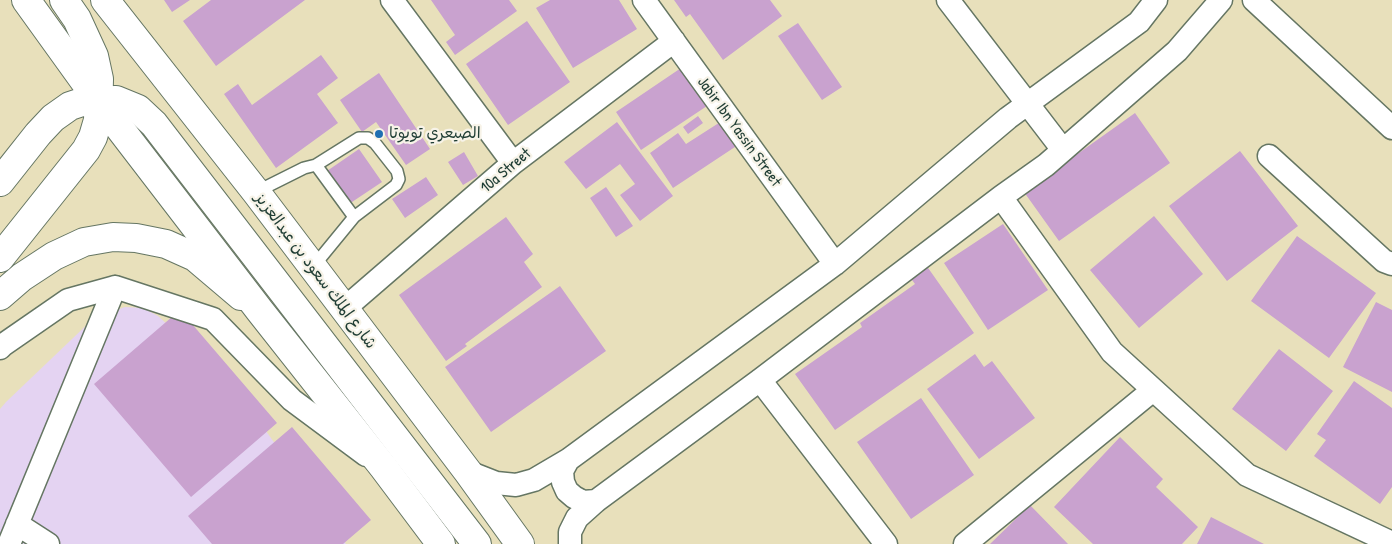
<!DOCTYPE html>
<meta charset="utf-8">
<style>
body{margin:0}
canvas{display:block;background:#e8e0bb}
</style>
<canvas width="1392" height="544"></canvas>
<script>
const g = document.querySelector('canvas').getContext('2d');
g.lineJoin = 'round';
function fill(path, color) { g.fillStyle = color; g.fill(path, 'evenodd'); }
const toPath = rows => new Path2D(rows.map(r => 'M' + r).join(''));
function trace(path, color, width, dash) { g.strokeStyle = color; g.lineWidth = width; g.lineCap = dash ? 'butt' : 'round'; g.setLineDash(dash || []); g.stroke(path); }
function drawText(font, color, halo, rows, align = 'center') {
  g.font = font + ' "Patrick Hand","Playpen Sans Arabic",sans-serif'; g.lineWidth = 4.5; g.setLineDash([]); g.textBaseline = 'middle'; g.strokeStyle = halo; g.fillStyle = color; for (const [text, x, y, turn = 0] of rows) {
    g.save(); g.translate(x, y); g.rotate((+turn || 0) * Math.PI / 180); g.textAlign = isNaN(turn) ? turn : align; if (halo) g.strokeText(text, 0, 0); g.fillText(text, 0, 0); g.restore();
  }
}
fill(toPath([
 [125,307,143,308,158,316,232,383,346,544,0,544,0,409,6,402,94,318]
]), '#e4d3f2');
fill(toPath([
 [164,0,190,0,172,12],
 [211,0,305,0,216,66,183,21],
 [431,0,509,0,517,11,455,55,446,42,455,35],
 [550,0,619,0,637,29,573,68,536,8],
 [674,0,770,0,782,16,723,60,690,14,686,17],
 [527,21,570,82,508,125,466,64],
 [798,23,842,87,822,100,778,36],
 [321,55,338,78,317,94,338,123,276,168,224,94,238,84,252,105],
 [681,68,707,106,641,150,616,112],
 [379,73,430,149,406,165,376,122,362,132,340,100],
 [1135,113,1170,163,1059,241,1024,192],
 [698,116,703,123,688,134,683,127],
 [725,119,741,143,673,188,650,153,678,133,686,144],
 [617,122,673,196,640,221,620,195,635,184,620,164,586,189,564,162],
 [359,149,382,182,349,204,327,171],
 [1240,151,1298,226,1227,281,1169,206],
 [464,152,478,176,463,185,448,162],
 [426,177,438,195,405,218,392,199],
 [606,187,633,226,616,237,590,198],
 [1154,216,1203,274,1139,328,1090,270],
 [506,217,533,254,524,262,542,287,465,344,467,346,446,361,399,295],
 [1003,224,1048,290,988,330,944,263],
 [1297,236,1376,293,1329,358,1251,301],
 [926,265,974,333,835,430,795,374,862,327,860,323,915,284,909,276],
 [560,286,606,351,491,432,445,367],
 [1376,302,1392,310,1392,392,1343,367],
 [180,310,277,423,191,497,94,384],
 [1279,349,1333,391,1286,451,1232,409],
 [975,354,984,367,992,361,1035,418,979,459,927,389],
 [1354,381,1392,408,1392,487,1380,504,1314,456,1326,440,1317,434],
 [921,398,974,475,911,519,857,442],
 [292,427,371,520,343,544,212,544,188,516],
 [1120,437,1163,479,1156,487,1198,527,1182,544,1093,544,1054,507],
 [1030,505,1068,544,990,544],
 [1211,517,1264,544,1197,544]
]), '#c9a2cf');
const service = toPath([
 [316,165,359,138,368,138,375,143,397,171,399,179,396,185,354,217],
 [256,192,304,168,316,165,354,217,313,267]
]);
const minor = toPath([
 [392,0,513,163],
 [644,0,835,264],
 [948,0,1063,150],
 [1254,0,1392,128],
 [1269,156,1384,261,1392,264],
 [1001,197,1112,352,1247,475,1392,543],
 [344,309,513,163,674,41],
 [0,348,3,345,68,300,115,287,213,319,292,400,366,455],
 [760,380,886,544],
 [568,460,562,471,563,482,567,491,574,497,583,502,596,501],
 [468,472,496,483,516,485,534,480,568,460,835,264,1008,118,1139,22,1156,0],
 [17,524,48,544],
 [9,544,115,287],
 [570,544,570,532,577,518,596,501,760,380,1001,197,1046,165,1177,51,1221,0],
 [965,544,1153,390]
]);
const secondary = toPath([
 [0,182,38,134,53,118,70,106,85,101,116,100,138,109,154,124,477,544],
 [0,258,86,150,93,137,98,120,99,79,94,56,77,19,64,0],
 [0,296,22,277,54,256,84,242,113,237,136,238,166,244,195,257,241,296]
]);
const primary = toPath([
 [26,0,98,100,260,311,384,468,441,544],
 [105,0,256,192,468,472,520,544]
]);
trace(service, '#657663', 14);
trace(minor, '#657663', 25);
trace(secondary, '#657663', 30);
trace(primary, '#657663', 30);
trace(service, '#fff', 11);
trace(minor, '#fff', 22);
trace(secondary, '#fff', 28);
trace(primary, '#fff', 28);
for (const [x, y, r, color] of [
 [379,134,5,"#1f6fb2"]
]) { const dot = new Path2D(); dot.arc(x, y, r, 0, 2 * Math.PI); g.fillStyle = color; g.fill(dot); trace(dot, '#f7f3e8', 2); }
drawText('16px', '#1f3d34', '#f7f3e8', [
 ["Jabir Ibn Yassin Street",739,132,54],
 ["10a Street",506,171,-40],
 ["شارع الملك سعود بن عبدالعزيز",315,271,53]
]);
drawText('16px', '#1f3d34', '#f7f3e8', [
 ["الصيعري تويوتا",389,134]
], 'left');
</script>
